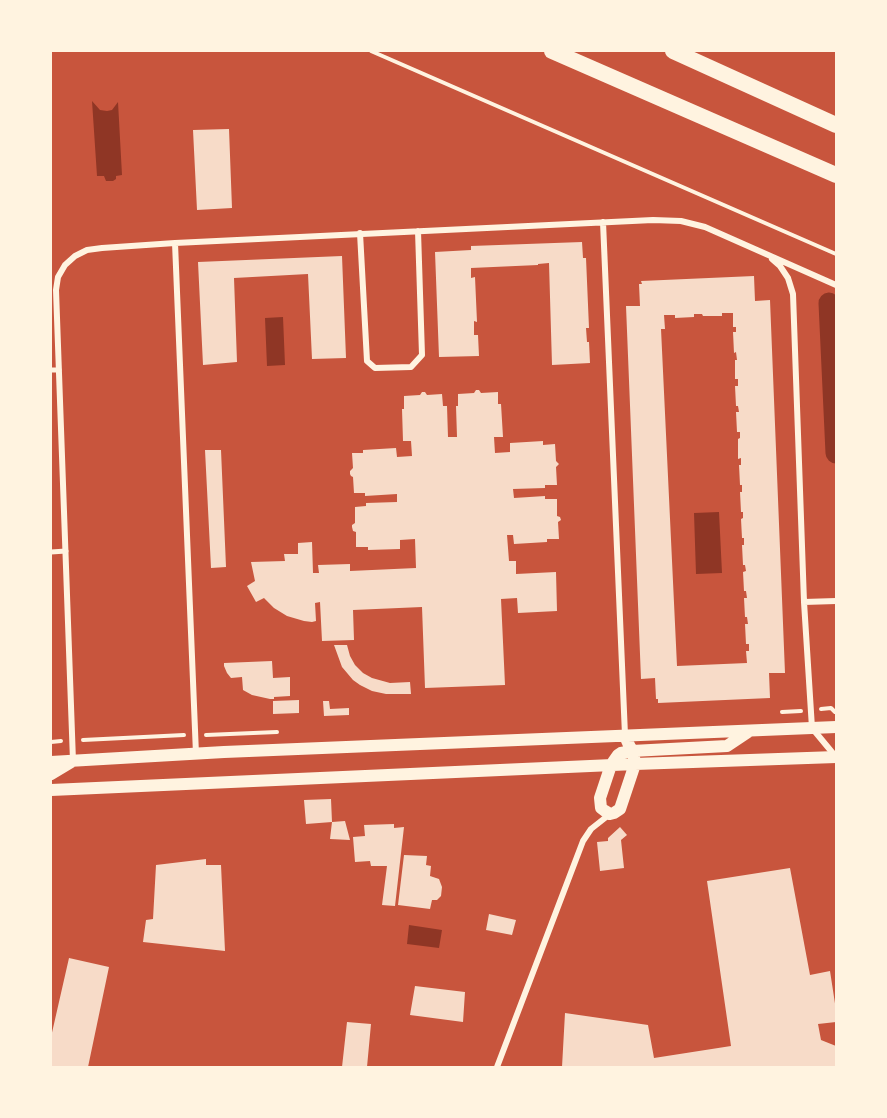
<!DOCTYPE html>
<style>
body{margin:0}
#map{position:relative;width:887px;height:1118px;overflow:hidden;background:#c8553d;font-family:Manrope,sans-serif}
canvas{display:block}
.frame{position:absolute;inset:0;border:52px solid #fff3e0;pointer-events:none}
</style>
<div id="map">
<canvas width="887" height="1118"></canvas>
<div class="frame"></div>
</div>
<script>
const g = document.querySelector('canvas').getContext('2d');
g.lineJoin = 'round';
function fill(path, color) { g.fillStyle = color; g.fill(path, 'evenodd'); }
const toPath = rows => new Path2D(rows.map(r => 'M' + r).join(''));
function trace(path, color, width, dash) { g.strokeStyle = color; g.lineWidth = width; g.lineCap = dash ? 'butt' : 'round'; g.setLineDash(dash || []); g.stroke(path); }
fill(toPath([
 [92,101,100,110,107,111,112,110,118,102,122,175,116,176,116,179,113,181,106,181,104,176,97,176],
 [283,317,285,365,267,366,265,318],
 [719,512,722,573,696,574,694,513],
 [409,925,442,930,439,948,407,944]
]), '#8f3625');
trace(toPath([
 [829,303,836,453]
]), '#8f3625', 21);
fill(toPath([
 [229,129,232,208,197,210,193,130],
 [582,242,583,258,586,258,589,328,586,328,587,342,589,342,590,363,552,365,549,263,538,264,538,265,471,268,471,278,475,277,477,322,474,321,474,335,478,335,479,356,439,357,435,252,471,250,471,246],
 [342,256,346,358,312,359,308,274,234,278,237,362,203,365,198,262],
 [754,276,755,301,770,300,785,673,769,673,770,698,658,703,658,699,656,699,655,678,641,679,626,306,640,306,639,284,642,284,641,281],
 [722,313,733,313,733,327,736,327,736,332,733,332,734,353,736,352,737,360,735,360,735,379,738,379,738,386,735,386,736,406,738,406,739,412,736,412,737,432,740,432,740,438,738,439,738,459,741,458,741,465,739,465,740,485,742,485,742,492,740,492,741,512,743,512,743,518,741,519,742,538,744,538,744,545,742,545,743,565,745,565,746,571,743,572,744,591,746,591,747,598,744,598,745,617,747,617,748,624,745,624,746,644,749,644,749,651,746,651,747,663,677,666,661,329,665,329,664,315,675,315,675,318,694,317,694,314,702,314,703,316,722,316],
 [476,390,479,390,481,393,498,392,498,404,501,404,503,437,494,437,495,453,510,452,510,443,543,441,543,445,555,444,556,461,559,464,556,467,557,485,545,485,545,488,513,489,514,498,545,496,545,499,557,499,557,516,560,517,561,520,558,522,559,539,547,539,547,542,514,544,513,535,507,535,509,561,516,561,516,574,556,572,557,611,518,613,517,598,501,599,505,685,425,688,422,607,353,610,354,640,322,641,320,602,315,603,316,621,312,622,304,621,287,616,274,608,264,598,256,602,247,586,255,581,251,562,285,561,284,554,298,554,298,543,312,542,313,573,319,573,318,565,350,564,350,571,416,568,415,539,400,540,400,549,368,550,368,547,356,547,356,532,353,531,352,527,352,525,355,523,355,507,366,506,366,503,397,502,397,494,365,496,365,493,354,493,353,477,351,476,350,474,350,471,353,468,352,453,363,453,363,450,396,448,397,457,412,456,411,441,403,441,402,409,404,409,404,396,420,395,422,392,425,392,427,395,442,394,443,406,447,406,448,437,457,437,456,406,458,406,458,394,474,393],
 [205,450,221,450,226,567,211,568],
 [334,645,347,645,350,656,355,665,363,673,372,678,390,683,410,682,411,694,386,694,372,691,360,685,353,680,342,667],
 [272,661,273,678,290,677,290,696,274,697,274,699,270,699,252,695,243,690,242,677,231,678,227,673,224,666,224,663],
 [299,700,299,713,273,714,273,701],
 [323,701,329,701,330,709,349,708,349,715,324,716],
 [331,799,332,822,306,824,304,800],
 [345,821,350,840,330,839,332,822],
 [394,824,394,828,404,827,395,906,382,905,387,866,371,866,370,861,355,862,353,837,365,836,364,825],
 [620,827,627,835,621,840,624,868,600,871,597,842,608,841,608,838],
 [404,855,427,856,426,865,431,866,430,876,439,879,442,887,441,896,437,900,432,900,430,909,398,905],
 [206,859,206,865,221,865,225,951,143,942,146,920,153,919,156,865],
 [790,868,810,975,830,971,836,1010,836,1022,818,1024,821,1040,836,1046,836,1067,562,1067,565,1013,648,1025,654,1058,731,1046,707,881],
 [489,914,516,920,512,935,486,930],
 [69,958,109,967,88,1067,51,1067,51,1037],
 [415,986,465,992,463,1022,410,1015],
 [347,1022,371,1024,367,1067,342,1067]
]), '#f7dbc8');
trace(toPath([
 [371,51,836,254],
 [821,709,831,708,835,712],
 [782,712,801,711],
 [206,735,277,732],
 [83,740,184,735],
 [51,742,61,741]
]), '#fff3e0', 4);
trace(toPath([
 [51,370,59,370],
 [51,552,66,551]
]), '#fff3e0', 5);
trace(toPath([
 [603,222,625,735],
 [360,233,367,361,375,368,411,367,422,355,418,231],
 [175,243,196,754],
 [772,259,780,266,788,278,793,294,804,602,812,728,836,757],
 [804,602,836,601],
 [73,761,56,290,58,277,65,265,75,256,87,250,102,248,175,243,653,220,681,221,705,227,836,285],
 [497,1067,583,841,591,829,610,814]
]), '#fff3e0', 6);
trace(toPath([
 [625,736,629,745,632,751,634,757,635,764,620,809,614,813,610,814,605,811,601,808,600,798,611,765,618,755,621,753,632,751,727,746,748,732],
 [51,762,224,752,836,727],
 [51,774,71,762],
 [51,790,635,764,836,757]
]), '#fff3e0', 12);
trace(toPath([
 [552,51,836,175],
 [673,51,836,125]
]), '#fff3e0', 16);
</script>
